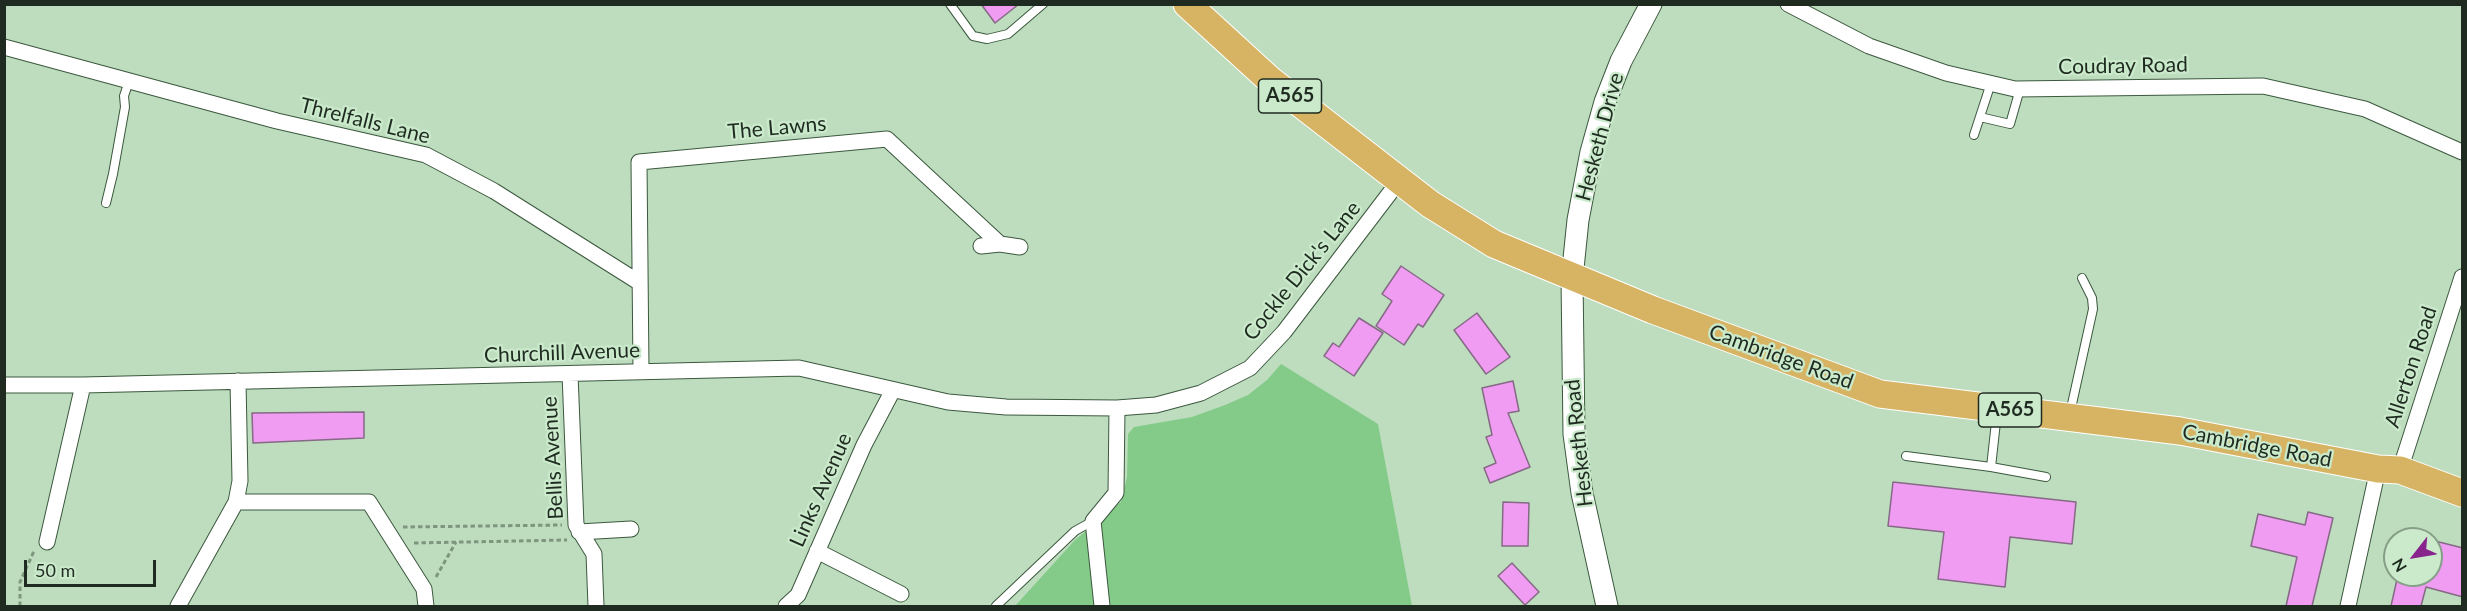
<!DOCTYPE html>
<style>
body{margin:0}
#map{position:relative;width:2467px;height:611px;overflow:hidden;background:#bdddbe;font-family:Lato,sans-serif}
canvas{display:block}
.frame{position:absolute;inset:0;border:6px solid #1f2b20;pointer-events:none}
.north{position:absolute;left:2383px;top:527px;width:60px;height:60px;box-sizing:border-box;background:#caeacb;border:2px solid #869e87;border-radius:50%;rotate:239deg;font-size:16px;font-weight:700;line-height:24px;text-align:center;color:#1f2b20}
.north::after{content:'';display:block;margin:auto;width:21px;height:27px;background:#88258d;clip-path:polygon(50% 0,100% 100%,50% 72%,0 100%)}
.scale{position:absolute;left:24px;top:560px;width:132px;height:27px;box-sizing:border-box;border:3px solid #1f2b20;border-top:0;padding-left:8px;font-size:18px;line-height:21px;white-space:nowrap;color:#1f2b20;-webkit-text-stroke:4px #caeacb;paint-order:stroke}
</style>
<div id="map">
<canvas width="2467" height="611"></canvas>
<div class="frame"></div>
<div class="north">N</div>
<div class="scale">50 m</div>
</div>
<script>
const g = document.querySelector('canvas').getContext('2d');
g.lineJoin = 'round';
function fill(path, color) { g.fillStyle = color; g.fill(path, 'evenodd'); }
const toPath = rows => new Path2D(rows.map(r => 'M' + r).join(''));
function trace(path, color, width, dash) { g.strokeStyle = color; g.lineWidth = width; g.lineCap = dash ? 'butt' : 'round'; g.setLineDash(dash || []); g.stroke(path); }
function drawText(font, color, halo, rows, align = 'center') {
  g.font = font + ' Lato,sans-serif'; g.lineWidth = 4.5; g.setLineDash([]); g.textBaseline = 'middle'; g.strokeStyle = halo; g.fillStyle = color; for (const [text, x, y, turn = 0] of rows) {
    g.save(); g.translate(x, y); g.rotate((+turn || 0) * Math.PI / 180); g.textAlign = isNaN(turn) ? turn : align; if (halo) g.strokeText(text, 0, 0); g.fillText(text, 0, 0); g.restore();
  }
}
fill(toPath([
 [1281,364,1378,424,1412,606,1015,606,1075,540,1121,502,1127,477,1128,434,1134,427,1192,417,1225,405,1248,395,1267,380]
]), '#84cb8a');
const building = toPath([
 [981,4,1019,4,995,23,981,4],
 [1401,266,1444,295,1423,327,1418,324,1404,345,1376,326,1392,301,1382,294,1401,266],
 [1477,313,1510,357,1486,374,1454,330,1477,313],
 [1359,318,1383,333,1354,376,1324,356,1333,343,1339,347,1359,318],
 [1513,381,1519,411,1508,413,1530,467,1490,483,1484,468,1496,463,1486,437,1492,435,1482,388,1513,381],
 [364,412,364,438,253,443,252,413,364,412],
 [1893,482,2076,502,2072,544,2010,537,2005,587,1938,579,1944,532,1888,526,1893,482],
 [1503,502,1529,503,1528,546,1502,546,1503,502],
 [2308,512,2333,518,2312,606,2286,606,2297,557,2251,546,2258,514,2305,525,2308,512],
 [2431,540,2463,548,2463,597,2426,587,2421,606,2391,606,2398,575,2431,575,2431,540],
 [1512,563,1539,592,1525,605,1498,576,1512,563]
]);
fill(building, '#f09cf2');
trace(building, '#856985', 1.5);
const lane = toPath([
 [950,4,973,36,987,39,1008,34,1043,4],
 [1980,117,2010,124,2020,89],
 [1974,135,1991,83],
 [106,203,113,174,125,107,124,96,129,81],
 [2070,413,2093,309,2092,298,2082,278],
 [1906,456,1991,467,2046,477],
 [1991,467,1997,413],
 [996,606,1075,531,1093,521]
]);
const street = toPath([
 [1788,4,1869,46,1946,73,2015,89,2263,86,2365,109,2462,152],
 [4,47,277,121,426,155,494,191,640,283],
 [981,246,1000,244,1020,247],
 [641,371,639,162,887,139,1000,244],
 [570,374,576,525,594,554,596,606],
 [238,381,240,481,236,502,369,502,424,589,426,606],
 [4,385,83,385,799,368,948,402,1006,407,1117,408,1156,405,1201,393,1250,368,1284,332,1399,181],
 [2400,470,2462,277],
 [579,532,631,529],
 [47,542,83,385],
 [817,551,901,594],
 [178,606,236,502],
 [786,606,798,595,864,445,893,390],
 [1102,606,1093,521,1116,493,1117,408],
 [2348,606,2378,469]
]);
const secondary = toPath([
 [1607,606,1582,493,1574,434,1572,278,1578,220,1591,152,1605,102,1621,61,1651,4]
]);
const highway = toPath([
 [1187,4,1270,80,1430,204,1494,244,1653,310,1880,394,2180,431,2378,469,2400,470,2462,493]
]);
trace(lane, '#3c583e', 10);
trace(street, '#3c583e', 17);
trace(secondary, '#3c583e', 23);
trace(highway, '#fff', 29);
trace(toPath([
 [403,527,562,525],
 [414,543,567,540],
 [436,577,456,542],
 [20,606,20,582,34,551]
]), '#7e967f', 3, [4.5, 3]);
trace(lane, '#fff', 8);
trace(street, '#fff', 15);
trace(secondary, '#fff', 21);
trace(highway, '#d7b464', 27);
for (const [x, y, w] of [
 [1290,96,63],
 [2010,410,63]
]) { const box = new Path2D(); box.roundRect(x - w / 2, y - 17, w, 34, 4.5); g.fillStyle = '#caeacb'; g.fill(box); trace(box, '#1f2b20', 1.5); }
drawText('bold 20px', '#1f2b20', null, [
 ["A565",1290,96],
 ["A565",2010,410]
]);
drawText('21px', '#1f2b20', '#caeacb', [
 ["Coudray Road",2123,66,-1],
 ["Threlfalls Lane",365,121,14],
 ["The Lawns",777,128,-5],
 ["Hesketh Drive",1600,137,-75],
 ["Cockle Dick's Lane",1302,271,-51],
 ["Churchill Avenue",562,353,-2],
 ["Cambridge Road",1781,357,20],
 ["Allerton Road",2411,367,-72],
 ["Hesketh Road",1579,443,-96],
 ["Cambridge Road",2257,446,11],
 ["Bellis Avenue",553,458,-93],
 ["Links Avenue",821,490,-66]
]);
</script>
